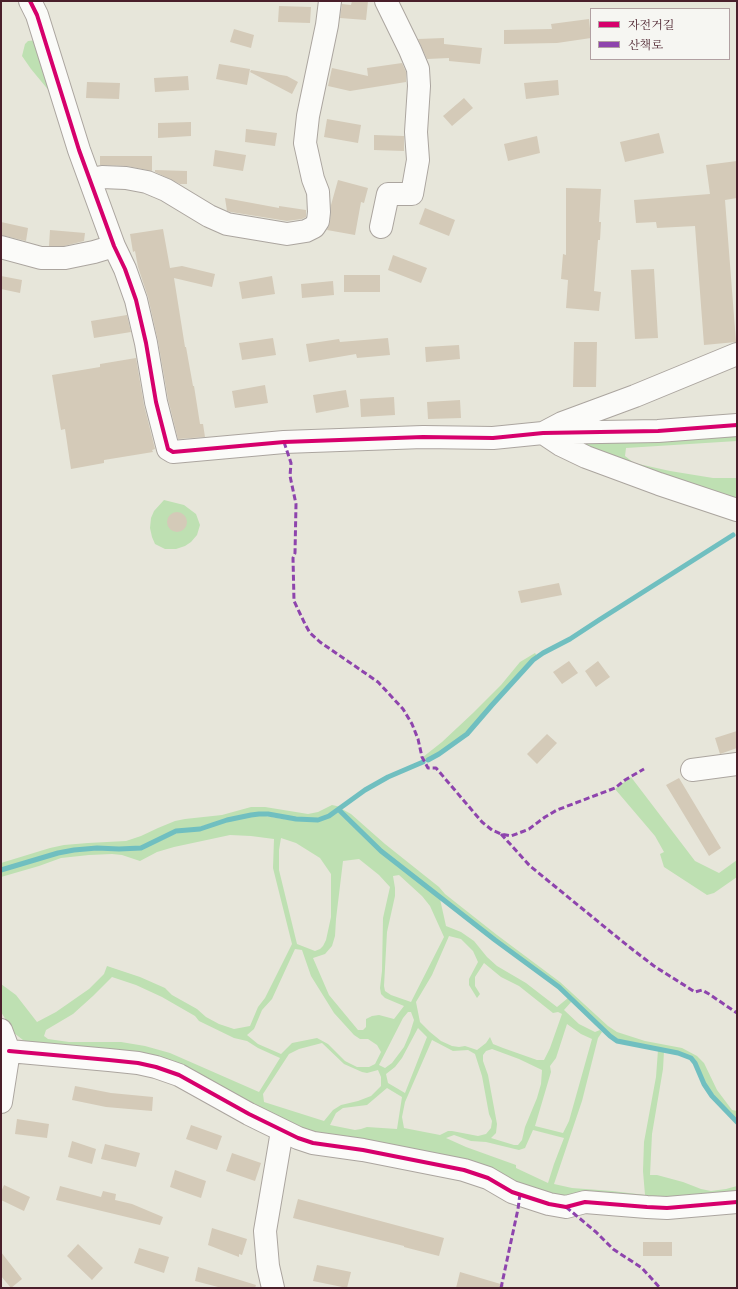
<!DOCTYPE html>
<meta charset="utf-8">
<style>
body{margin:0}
#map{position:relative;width:738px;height:1289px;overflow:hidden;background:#e7e6da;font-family:Cardo,"Noto Serif KR",serif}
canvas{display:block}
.frame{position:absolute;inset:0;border:2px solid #4a1f2b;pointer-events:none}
.legend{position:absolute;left:590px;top:8px;width:140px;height:52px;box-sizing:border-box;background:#f6f6f2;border:1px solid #b1a0a2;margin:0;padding:5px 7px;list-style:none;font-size:12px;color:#4a1f2b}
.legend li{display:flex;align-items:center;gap:8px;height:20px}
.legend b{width:20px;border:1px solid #b1a0a2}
</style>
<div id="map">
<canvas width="738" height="1289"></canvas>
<div class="frame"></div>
<ul class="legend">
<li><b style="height:5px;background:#d6006c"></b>자전거길</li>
<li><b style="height:5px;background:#8e44ad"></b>산책로</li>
</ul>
</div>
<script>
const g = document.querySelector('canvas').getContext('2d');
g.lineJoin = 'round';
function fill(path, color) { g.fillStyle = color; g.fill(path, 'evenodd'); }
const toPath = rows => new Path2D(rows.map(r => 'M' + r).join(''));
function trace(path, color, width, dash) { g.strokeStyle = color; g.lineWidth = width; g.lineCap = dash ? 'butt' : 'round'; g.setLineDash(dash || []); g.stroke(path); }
fill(toPath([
 [38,40,55,98,31,69,22,56,25,44,28,41],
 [737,433,737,441,626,448,625,456,634,463,670,471,713,478,737,478,737,505,567,439],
 [164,500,184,505,196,514,200,525,197,535,191,542,185,546,176,549,165,549,155,544,152,537,150,528,151,518,154,511],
 [535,653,537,656,532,659,490,705,466,733,439,753,425,760,423,757,442,742,473,713,501,685,520,662],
 [631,777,695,861,719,873,737,860,737,877,714,893,707,895,664,867,660,854,664,852,655,836,615,789],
 [332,805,341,807,329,815,317,818,296,818,268,813,258,813,250,814,227,819,199,827,176,830,141,846,119,848,98,847,73,849,58,852,1,868,1,863,50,848,64,845,88,843,126,841,141,836,158,828,175,821,185,819,222,815,251,807,265,807,308,814,318,812],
 [342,809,351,814,385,844,439,887,445,894,497,935,560,982,608,1026,617,1032,645,1041,682,1048,697,1056,704,1063,717,1090,732,1110,737,1111,737,1120,713,1096,705,1084,696,1062,692,1057,678,1052,617,1040,611,1035,601,1028,560,986,496,939,382,850,340,810],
 [338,812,380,852,440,899,446,926,461,932,474,941,487,957,497,966,526,983,557,1007,568,998,572,1001,564,1010,579,1024,595,1032,600,1030,602,1032,598,1038,582,1101,554,1184,572,1188,612,1191,645,1195,643,1171,644,1142,656,1077,658,1050,664,1051,663,1069,652,1134,650,1175,657,1175,683,1182,701,1189,711,1191,726,1189,737,1186,737,1195,693,1199,559,1197,526,1186,509,1179,314,1137,225,1095,29,1043,23,1040,14,1033,1,1012,1,984,16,995,37,1022,56,1012,89,989,104,974,107,966,140,977,165,988,172,995,197,1009,206,1017,219,1024,234,1029,250,1026,258,1007,265,998,292,944,273,868,274,839,251,836,230,835,174,847,157,852,140,861,122,855,112,854,89,855,61,858,39,866,1,877,1,871,58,854,74,851,98,850,120,850,142,849,177,833,200,830,228,821,259,815,296,821,318,821,330,817],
 [281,838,296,843,320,858,331,874,331,917,326,940,323,946,320,949,315,951,297,944,279,870,279,850],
 [359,859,379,875,390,887,383,918,382,971,380,988,381,994,385,998,404,1006,394,1019,379,1015,372,1016,366,1019,366,1027,363,1030,358,1030,329,995,313,958,325,954,332,946,335,936,336,919,343,861],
 [399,875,422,896,430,906,444,937,411,1002,391,995,385,991,384,986,387,932,395,896,395,888,393,876],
 [449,936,461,939,473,951,478,962,469,979,469,985,477,998,480,994,475,986,475,977,484,963,501,977,519,986,553,1013,558,1012,562,1014,550,1048,544,1060,537,1060,503,1048,493,1044,490,1037,486,1043,477,1050,465,1046,459,1047,452,1046,441,1041,430,1032,420,1022,416,1002,432,975],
 [295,949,302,950,311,976,334,1013,354,1035,360,1039,368,1039,377,1045,381,1052,375,1064,369,1067,357,1067,345,1061,328,1044,317,1038,292,1043,281,1054,258,1044,247,1035,254,1029,262,1010,272,999],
 [112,977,136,985,162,997,195,1016,199,1021,234,1038,247,1041,258,1048,280,1058,259,1092,170,1053,145,1046,121,1042,69,1042,48,1039,44,1036,46,1030,73,1014,93,996],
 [408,1012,411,1012,414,1020,410,1033,404,1047,392,1063,385,1068,379,1065,403,1018],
 [567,1024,581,1034,592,1039,569,1121,563,1133,535,1126,551,1072,550,1066,556,1058],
 [418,1028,427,1037,405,1093,388,1083,386,1074,395,1067,402,1058],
 [432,1040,453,1051,468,1050,475,1054,482,1076,489,1114,492,1121,491,1128,486,1134,478,1136,452,1131,448,1131,440,1135,404,1128,402,1117,405,1102],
 [322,1043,344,1064,362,1072,367,1073,378,1070,381,1077,381,1086,371,1096,358,1101,341,1105,333,1110,324,1121,264,1102,263,1094,289,1054,299,1049],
 [492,1049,519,1059,542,1070,541,1084,537,1098,525,1127,522,1140,518,1145,514,1145,491,1138,496,1133,497,1124,488,1075,483,1061,483,1055,486,1051],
 [387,1088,402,1097,397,1129,367,1127,361,1129,355,1130,330,1125,336,1113,343,1108,367,1105],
 [533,1130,564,1138,554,1164,548,1183,516,1168,516,1165,466,1147,446,1138,454,1135,471,1141,486,1142,519,1150,525,1148]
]), '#bee0b2');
trace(toPath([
 [428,760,439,754,467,734,492,705,533,660,543,653,570,639,599,620,733,535],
 [339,810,381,851,495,940,559,987,610,1036,617,1041,678,1053,691,1058,695,1063,704,1084,712,1096,737,1122],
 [1,870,58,853,74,850,97,848,119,849,141,848,176,831,200,829,227,820,251,815,259,814,268,814,296,819,318,820,329,816,365,790,388,777,423,762]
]), '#70bfc0', 5);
fill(toPath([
 [352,1,368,1,366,20,340,18,342,4,351,5],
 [279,6,311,7,310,23,278,22],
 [589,19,591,38,557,43,504,44,504,30,552,29,551,24],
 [234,29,254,35,251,48,230,42],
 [444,38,444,44,482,48,480,64,449,61,449,58,427,59,418,39],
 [402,63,406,72,406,82,350,91,328,86,332,68,368,76,367,68],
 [219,64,250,69,247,85,216,79],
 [251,70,287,76,298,82,292,94,250,72],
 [188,76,189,90,155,92,154,78],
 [558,80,559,95,526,99,524,83],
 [87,82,120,83,119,99,86,98],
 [464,98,473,108,452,126,443,116],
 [327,119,361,125,358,143,324,137],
 [191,122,191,136,158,138,158,123],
 [246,129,277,133,275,146,245,142],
 [659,133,664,153,625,162,620,142],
 [374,135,404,136,404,151,374,150],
 [537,136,540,153,508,161,504,144],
 [215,150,246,155,243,171,213,166],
 [100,156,152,156,152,171,127,166,100,165],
 [737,161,737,198,725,200,736,342,704,345,695,226,657,228,656,222,636,223,634,200,710,194,706,165],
 [155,170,187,171,187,184,180,184,155,172],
 [338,180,368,188,364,203,361,202,355,235,327,230,330,222,331,205],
 [566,188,601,189,599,222,601,222,600,240,598,240,594,291,601,292,599,311,566,308,568,280,561,279,563,254,566,255],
 [225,198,279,208,279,206,306,210,306,217,302,219,287,221,231,212,227,211],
 [425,208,455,220,449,236,419,224],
 [1,222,28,228,26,241,1,235],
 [163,229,170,268,182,266,215,274,212,287,174,278,185,347,186,347,193,386,194,386,200,424,203,424,205,437,178,439,168,399,158,341,148,297,138,267,135,251,133,252,130,234],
 [50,230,85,233,84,241,64,246,49,246],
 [393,255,427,268,421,283,388,270],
 [654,269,658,338,635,339,631,270],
 [344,275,380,275,380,292,344,292],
 [1,276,22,280,20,293,1,289],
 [272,276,275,294,242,299,239,282],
 [333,281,334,295,302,298,301,284],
 [127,315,131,332,94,338,91,321],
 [273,338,276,355,242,360,239,343],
 [388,338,390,355,357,358,356,354,309,362,306,344,339,339,340,342],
 [574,342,597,342,596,387,573,387],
 [459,345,460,359,426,362,425,347],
 [136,358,144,405,155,449,152,450,153,452,104,460,104,463,71,469,65,429,61,430,52,375,100,367,100,364],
 [265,385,268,403,235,408,232,391],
 [346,390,349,407,316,413,313,395],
 [394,397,395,415,361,417,360,399],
 [460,400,461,418,428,419,427,402],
 '167 522a10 10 0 1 1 20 0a10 10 0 1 1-20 0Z',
 [559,583,562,595,521,603,518,591],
 [569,661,578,673,562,684,553,672],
 [598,661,610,677,596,687,585,671],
 [737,731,737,748,720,754,715,738],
 [547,734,557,743,537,764,527,754],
 [679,778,721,848,709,856,666,785],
 [75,1086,111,1093,153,1097,152,1111,106,1107,72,1100],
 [17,1119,49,1124,47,1138,15,1134],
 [191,1125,222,1136,217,1150,186,1139],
 [72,1141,96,1149,92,1164,68,1157],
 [105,1144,140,1153,136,1167,101,1159],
 [232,1153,261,1163,255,1181,226,1171],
 [175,1170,206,1181,201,1198,170,1187],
 [4,1185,30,1197,24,1211,1,1200,1,1192],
 [60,1186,101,1197,103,1191,116,1194,115,1200,132,1204,163,1217,160,1225,56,1200],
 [298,1199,444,1238,439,1256,404,1247,404,1246,293,1218],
 [212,1228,247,1239,242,1255,239,1254,239,1257,208,1245],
 [643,1242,672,1242,672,1256,643,1256],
 [78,1244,103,1268,92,1280,67,1256],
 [139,1248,169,1257,164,1273,134,1263],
 [1,1252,22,1279,11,1288,1,1276],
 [317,1265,351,1272,347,1288,313,1281],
 [198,1267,256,1285,255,1288,222,1288,195,1281],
 [460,1272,504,1285,503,1288,456,1288]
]), '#d4cab8');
const minor = toPath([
 [30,1,37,15,79,150,114,246,125,269,136,300,146,343,156,402,168,449,173,452,284,442,423,437,493,438,543,433,658,431,737,425],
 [90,179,102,177,126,178,147,182,166,190,209,216,227,224,287,234,306,231,314,227,318,221,319,212,318,192,313,179,305,143,308,116,327,25,330,1],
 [381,227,388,194,412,194,418,160,416,132,419,86,418,69,410,50,386,1],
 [1,247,41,258,65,258,94,252,114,246],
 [737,354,635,396,562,423,543,433,561,445,586,457,659,484,737,510],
 [692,770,737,764],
 [1,1030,9,1051,1,1102],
 [9,1051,109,1060,138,1063,156,1067,179,1075,249,1114,298,1138,313,1143,363,1150,464,1170,488,1178,512,1192,549,1204,566,1207,585,1202,647,1207,667,1208,737,1202],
 [273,1288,268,1266,265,1231,282,1131]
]);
trace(minor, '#aba59f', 24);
trace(minor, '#fbfbf9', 22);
trace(toPath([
 [284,442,291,463,290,476,296,504,295,553,293,558,294,601,305,624,310,633,320,642,378,682,403,709,412,724,418,739,422,757,428,768,436,768,482,822,492,830,501,834,511,836,519,833,529,829,545,817,557,810,615,788,625,780,644,769],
 [501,834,530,866,628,946,654,966,695,992,702,990,709,994,737,1013],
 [566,1207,596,1232,613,1249,642,1268,660,1288],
 [501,1288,518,1209,520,1194]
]), '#8e44ad', 3, [6, 3]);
trace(toPath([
 [30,1,37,15,79,150,114,246,125,269,136,300,146,343,156,402,168,449,173,452,284,442,423,437,493,438,543,433,658,431,737,425],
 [9,1051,109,1060,138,1063,156,1067,179,1075,249,1114,298,1138,313,1143,363,1150,464,1170,488,1178,512,1192,549,1204,566,1207,585,1202,647,1207,667,1208,737,1202]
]), '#d6006c', 4);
</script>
